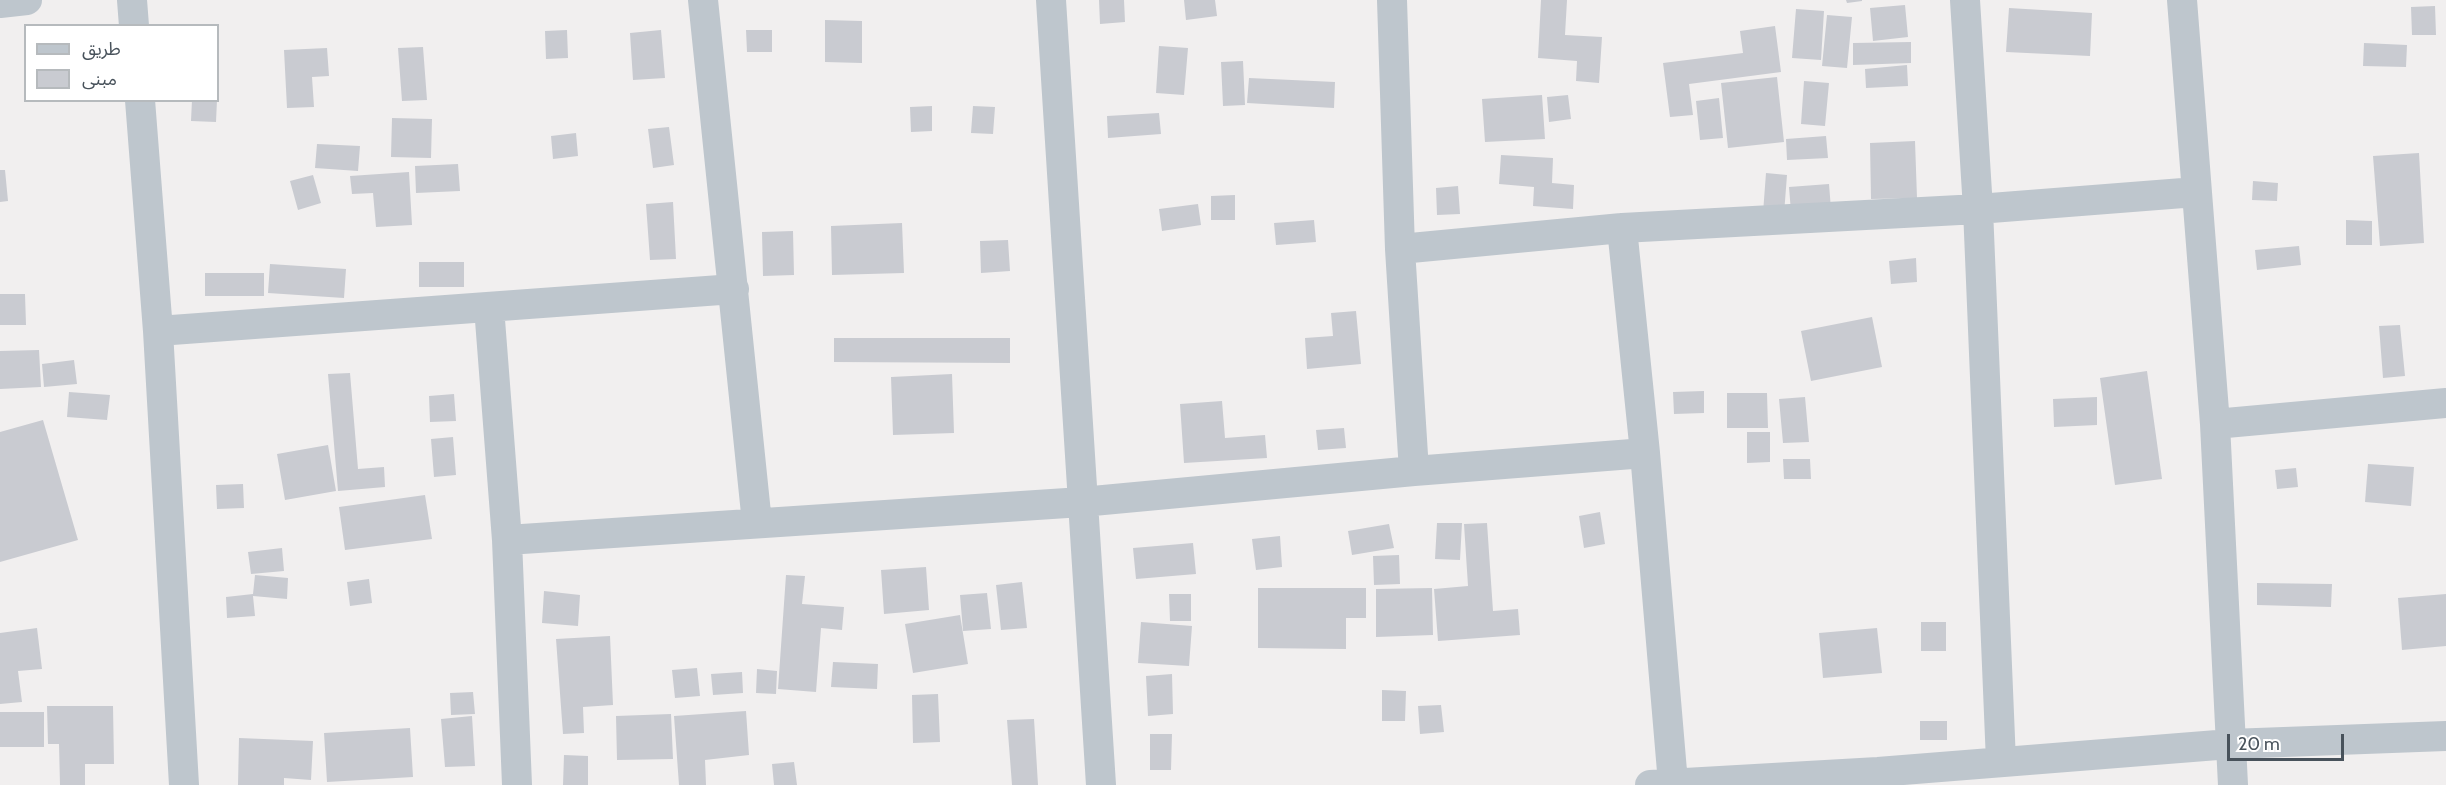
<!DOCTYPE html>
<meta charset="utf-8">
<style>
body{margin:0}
#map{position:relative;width:2446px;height:785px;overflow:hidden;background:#f1efef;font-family:Cabin,"Noto Sans Arabic",sans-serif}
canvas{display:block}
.legend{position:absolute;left:24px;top:24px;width:195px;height:78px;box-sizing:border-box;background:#fff;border:2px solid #b6babd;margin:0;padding:8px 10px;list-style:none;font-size:18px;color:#48525b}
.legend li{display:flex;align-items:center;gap:12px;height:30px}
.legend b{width:30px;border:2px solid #b6babd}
.scale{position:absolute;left:2227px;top:734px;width:117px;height:27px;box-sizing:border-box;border:3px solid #48525b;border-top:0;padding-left:8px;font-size:18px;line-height:21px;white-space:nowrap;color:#48525b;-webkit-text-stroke:4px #fff;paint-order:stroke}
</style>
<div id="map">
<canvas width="2446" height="785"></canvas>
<ul class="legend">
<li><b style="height:8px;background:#bec6cd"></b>طريق</li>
<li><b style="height:16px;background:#c9cbd1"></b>مبنى</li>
</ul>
<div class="scale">20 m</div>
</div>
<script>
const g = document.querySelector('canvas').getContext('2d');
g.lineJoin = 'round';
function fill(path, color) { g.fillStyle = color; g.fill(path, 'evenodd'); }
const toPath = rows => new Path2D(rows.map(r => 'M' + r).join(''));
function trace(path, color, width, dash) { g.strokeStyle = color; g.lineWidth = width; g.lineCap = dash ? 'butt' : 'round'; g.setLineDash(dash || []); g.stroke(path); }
fill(toPath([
 [1099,0,1124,0,1125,22,1100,24],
 [1184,0,1215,0,1217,16,1186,20],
 [1541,0,1567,0,1565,35,1602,37,1599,83,1576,81,1577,61,1538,58],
 [1846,0,1862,0,1862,1,1847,3],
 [1905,5,1908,37,1873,41,1870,8],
 [2435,6,2436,35,2412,35,2411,7],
 [2009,8,2092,13,2090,56,2006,52],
 [1796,9,1824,11,1821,60,1792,58],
 [1827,15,1852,17,1847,68,1822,66],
 [825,20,862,21,862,63,825,62],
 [1775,26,1781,72,1689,84,1693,115,1670,117,1663,63,1743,53,1740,31],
 [567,30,568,58,546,59,545,31],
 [661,30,665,78,633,80,630,33],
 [746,30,772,30,772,52,747,52],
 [1911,42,1911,63,1853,65,1853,43],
 [2364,43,2407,45,2406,67,2363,66],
 [1159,46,1188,48,1184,95,1156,93],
 [423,47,427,100,402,101,398,48],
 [327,48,329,76,312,77,314,107,287,108,284,50],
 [1243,61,1245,105,1223,106,1221,62],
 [1907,65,1908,86,1866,88,1865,69],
 [1777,77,1784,142,1728,148,1721,83],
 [1249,78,1335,82,1334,108,1247,103],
 [1804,81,1829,83,1825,126,1801,124],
 [1542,95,1545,139,1485,142,1482,99],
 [1568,95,1571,119,1549,122,1547,97],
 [1719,98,1723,138,1700,140,1696,101],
 [192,100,217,100,216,122,191,121],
 [932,106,932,131,911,132,910,107],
 [973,106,995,107,993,134,971,133],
 [1159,113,1161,134,1108,138,1107,116],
 [392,118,432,119,431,158,391,157],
 [669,127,674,165,653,168,648,129],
 [576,133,578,156,553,159,551,136],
 [1826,136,1828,158,1787,160,1786,139],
 [1915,141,1917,198,1871,199,1870,143],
 [317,144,360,146,358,171,315,168],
 [2419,153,2424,243,2380,246,2373,156],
 [1501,155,1553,158,1552,183,1574,185,1573,209,1533,206,1534,187,1499,184],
 [458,164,460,191,416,193,415,166],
 [0,170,5,170,8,201,0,202],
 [409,172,412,225,376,227,373,193,352,194,350,176],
 [1766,173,1787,175,1784,214,1763,213],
 [313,175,321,203,298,210,290,181],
 [2253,181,2278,183,2277,201,2252,200],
 [1829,184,1831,209,1791,212,1789,187],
 [1458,186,1460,214,1437,215,1436,188],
 [1235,195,1235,220,1211,220,1211,196],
 [673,202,676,259,650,260,646,204],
 [1198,204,1201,225,1162,231,1159,209],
 [1314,220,1316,242,1276,245,1274,223],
 [2346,220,2372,221,2372,245,2346,245],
 [902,223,904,273,832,275,831,226],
 [793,231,794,275,763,276,762,232],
 [1008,240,1010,271,981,273,980,241],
 [2299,246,2301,265,2257,270,2255,250],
 [1916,258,1917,282,1891,284,1889,261],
 [419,262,464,262,464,287,419,287],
 [270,264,346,269,344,298,268,293],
 [205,273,264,273,264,296,205,296],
 [0,294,25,294,26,325,0,325],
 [1356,311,1361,364,1307,369,1305,338,1333,336,1331,313],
 [1872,317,1882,367,1811,381,1801,331],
 [2400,325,2405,376,2383,378,2379,326],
 [834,338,1010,338,1010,363,834,362],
 [39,350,41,387,0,389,0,351],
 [74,360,77,384,44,387,42,364],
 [2147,371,2162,479,2115,485,2100,378],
 [350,373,358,469,384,467,385,487,338,491,328,374],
 [952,374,954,433,893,435,891,377],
 [1704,391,1704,413,1674,414,1673,392],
 [69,392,110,395,107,420,67,417],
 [1727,393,1767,393,1768,428,1727,428],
 [454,394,456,421,430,422,429,396],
 [1805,397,1809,442,1783,443,1779,399],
 [2097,397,2097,425,2054,427,2053,399],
 [1222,401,1225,438,1265,435,1267,458,1184,463,1180,404],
 [43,420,78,540,0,562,0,432],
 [1344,428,1346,448,1318,450,1316,430],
 [1747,432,1770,432,1770,462,1747,463],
 [453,437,456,475,434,477,431,439],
 [328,445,336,491,285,500,277,454],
 [1783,459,1810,459,1811,479,1784,479],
 [2368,464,2414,467,2411,506,2365,502],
 [2296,468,2298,487,2277,489,2275,470],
 [243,484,244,508,217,509,216,485],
 [425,495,432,539,345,550,339,507],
 [1600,512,1605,544,1584,548,1579,516],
 [1437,523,1462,523,1460,560,1435,559],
 [1487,523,1493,611,1518,609,1520,635,1438,641,1434,589,1468,586,1464,524],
 [1389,524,1394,548,1352,555,1348,531],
 [1280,536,1282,567,1256,570,1252,539],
 [1193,543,1196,574,1136,579,1133,548],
 [282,548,284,571,251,574,248,552],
 [1399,555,1400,584,1374,585,1373,556],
 [926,567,929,610,884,614,881,570],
 [255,575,288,578,287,599,253,596,255,616,227,618,226,597,253,594],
 [786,575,805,576,802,604,844,607,842,630,821,628,816,692,778,689],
 [369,579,372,603,350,606,347,582],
 [1022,582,1027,628,1001,630,996,585],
 [2257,583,2332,584,2331,607,2257,605],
 [1258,588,1366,588,1366,618,1346,618,1346,649,1258,648],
 [1432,588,1433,635,1376,637,1376,589],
 [544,591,580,595,578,626,542,623],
 [987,593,991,629,963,631,960,595],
 [1169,594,1191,594,1191,621,1170,621],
 [2446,594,2446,646,2402,650,2398,598],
 [960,615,968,664,913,673,905,624],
 [1141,622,1192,626,1189,666,1138,663],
 [1921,622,1946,622,1946,651,1921,651],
 [37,628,42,669,18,671,22,702,0,704,0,633],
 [1877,628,1882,673,1823,678,1819,633],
 [610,636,613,705,583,707,584,733,563,734,556,639],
 [833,662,878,664,877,689,831,687],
 [697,668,700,696,675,698,672,670],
 [757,669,777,671,776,694,756,693],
 [742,672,743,693,713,695,711,674],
 [1172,674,1173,714,1148,716,1146,676],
 [1382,690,1406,691,1405,721,1382,721],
 [473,692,475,714,451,715,450,693],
 [938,694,940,742,913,743,912,695],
 [1441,705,1444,732,1420,734,1418,706],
 [47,706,113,706,114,764,85,764,85,785,60,785,59,744,48,744],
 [746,711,749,755,705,760,706,785,679,785,674,716],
 [0,712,44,712,44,747,0,747],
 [671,714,673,759,617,760,616,716],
 [472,716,475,766,445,767,441,719],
 [1034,719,1038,785,1012,785,1007,720],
 [1920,721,1947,721,1947,740,1920,740],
 [410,728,413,777,327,782,324,733],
 [1150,734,1172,734,1171,770,1150,770],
 [239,738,313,741,311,780,284,778,284,785,238,785],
 [564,755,588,756,588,785,563,785],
 [794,762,797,785,774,785,772,764]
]), '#c9cbd1');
trace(toPath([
 [132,0,134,26],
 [703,0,757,523],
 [1051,0,1101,785],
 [1392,0,1400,249,1414,471],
 [1965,0,1978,209,2001,762],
 [2182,0,2215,424,2233,785],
 [0,3,27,0],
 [140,100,158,331,184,785],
 [1622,228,1645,453,1673,783],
 [1400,249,1622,228,1978,209,2196,192],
 [489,307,507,540,517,785],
 [158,331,734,289],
 [2215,424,2446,403],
 [507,540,1082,502,1414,471,1645,453],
 [1650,785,1878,772,2230,744,2446,736]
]), '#bec6cd', 30);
</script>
